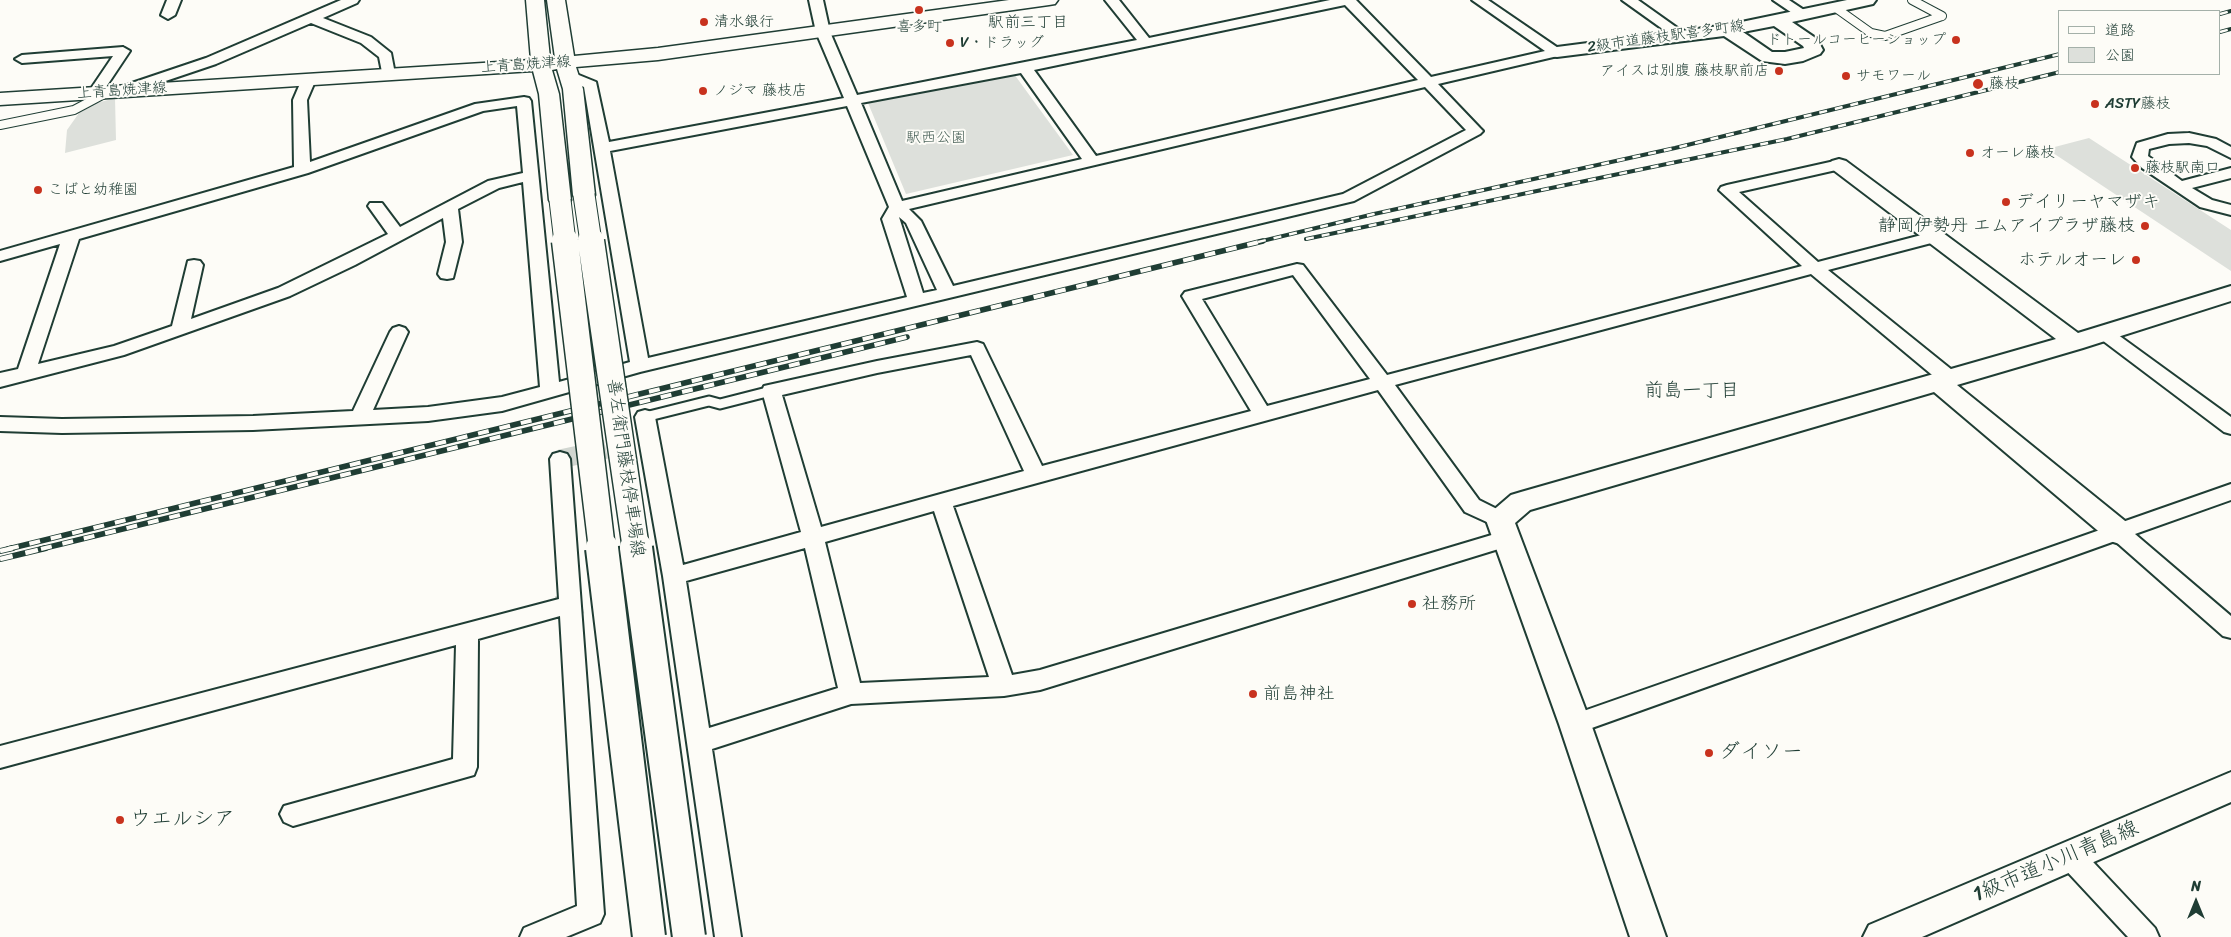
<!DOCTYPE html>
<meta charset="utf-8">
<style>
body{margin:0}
#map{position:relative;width:2231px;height:937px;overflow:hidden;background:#fdfcf7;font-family:Sriracha,"Klee One",sans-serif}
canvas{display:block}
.legend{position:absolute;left:2058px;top:10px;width:162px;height:65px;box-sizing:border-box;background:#fdfcf7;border:1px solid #a4b0a9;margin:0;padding:6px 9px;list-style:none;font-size:15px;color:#1f3d34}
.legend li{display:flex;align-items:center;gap:10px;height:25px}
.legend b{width:25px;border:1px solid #a4b0a9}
.north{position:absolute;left:2171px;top:877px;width:50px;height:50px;-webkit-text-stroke:4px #fdfcf7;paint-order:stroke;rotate:0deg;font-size:14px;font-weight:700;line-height:20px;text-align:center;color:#1f3d34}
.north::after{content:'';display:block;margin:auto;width:18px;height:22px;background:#1f3d34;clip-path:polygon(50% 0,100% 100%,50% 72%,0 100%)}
</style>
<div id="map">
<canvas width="2231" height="937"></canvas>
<ul class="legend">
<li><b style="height:6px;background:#fdfcf7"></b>道路</li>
<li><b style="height:14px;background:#dde0db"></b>公園</li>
</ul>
<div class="north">N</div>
</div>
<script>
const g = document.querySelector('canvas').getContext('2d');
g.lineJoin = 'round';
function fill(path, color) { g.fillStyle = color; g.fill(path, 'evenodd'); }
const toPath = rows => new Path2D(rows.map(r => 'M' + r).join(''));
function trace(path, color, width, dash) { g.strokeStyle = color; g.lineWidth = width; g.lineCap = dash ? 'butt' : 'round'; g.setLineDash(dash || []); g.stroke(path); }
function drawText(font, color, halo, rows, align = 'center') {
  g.font = font + ' Sriracha,"Klee One",sans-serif'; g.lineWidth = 4; g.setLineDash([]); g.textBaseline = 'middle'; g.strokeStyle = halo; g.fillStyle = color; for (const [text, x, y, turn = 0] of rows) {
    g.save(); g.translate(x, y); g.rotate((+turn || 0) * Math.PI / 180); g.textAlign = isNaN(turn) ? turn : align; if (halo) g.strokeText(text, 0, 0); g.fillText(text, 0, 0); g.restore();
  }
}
fill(toPath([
 [1014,74,1073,155,906,194,868,103],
 [115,98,116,140,65,153,67,130,79,113,97,103],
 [2089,138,2231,230,2231,271,2047,149]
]), '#dde0db');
trace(toPath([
 [560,459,649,440]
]), '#d1d6d0', 19, [19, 9]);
trace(toPath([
 [558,608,674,576]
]), '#d1d6d0', 24, [24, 12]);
const serviceFar1 = toPath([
 [1912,0,1942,16],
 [1836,8,1871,33,1885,36,1942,16],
 [0,125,74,110,106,93]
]);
const service = toPath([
 [645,417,709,401,720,404,771,391]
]);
const minor = toPath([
 [167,0,181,0,175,15,168,19,161,15,167,0],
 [341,0,359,0,357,3,323,18,371,37,391,53,395,74,393,77,383,77,379,57,361,43,311,23,216,64,127,94,117,94,115,91,117,88,206,58,341,0],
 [809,0,823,0,830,32,857,95,1137,40,1105,0,1119,0,1149,38,1330,0,1356,0,1431,77,1545,51,1472,0,1488,0,1564,52,1562,55,1438,84,1480,128,1483,131,1480,134,1354,201,640,372,502,411,428,421,253,430,62,433,0,431,0,417,62,419,253,416,353,411,390,332,393,328,399,326,405,328,408,332,373,410,428,407,502,397,540,387,523,182,499,188,458,209,462,242,453,278,447,279,441,278,438,274,446,242,443,218,355,265,290,296,124,355,0,387,0,373,18,369,60,244,0,261,0,251,294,167,293,100,302,79,309,75,316,79,307,100,310,162,475,104,524,97,529,98,531,101,559,382,630,362,584,87,564,78,562,75,569,71,596,82,609,142,844,98,816,32,809,0],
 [1345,5,1418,80,1096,156,1034,70,1345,5],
 [1021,73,1082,159,902,201,861,103,1021,73],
 [1425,87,1466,130,1343,194,953,286,921,221,909,209,1425,87],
 [517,106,523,173,488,181,400,227,382,203,370,203,368,206,388,234,278,288,191,319,203,265,200,261,194,260,188,261,172,326,114,346,38,364,79,239,308,173,483,111,517,106],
 [847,106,889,207,882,219,907,297,648,358,610,151,847,106],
 [899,217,906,223,937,290,923,293,899,217],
 [1622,0,1638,0,1690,37,1688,40,1678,40,1622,0],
 [1773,0,1789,0,1810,14,1803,18,1798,17,1773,0],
 [123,47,130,51,100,96,95,97,88,93,113,56,22,63,15,59,22,55,123,47],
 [2189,133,2216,139,2231,147,2231,158,2207,146,2189,143,2169,144,2149,149,2148,156,2182,181,2231,168,2231,178,2192,188,2212,200,2231,205,2231,215,2200,207,2142,168,2132,157,2137,143,2168,134,2189,133],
 [1839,160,1845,162,1847,165,1845,168,1739,192,1818,262,1933,232,1939,233,1941,237,1939,241,1828,270,1957,374,1959,379,1957,384,1950,385,1943,384,1811,274,1395,385,1479,500,1507,514,1510,520,1507,526,1500,528,1465,512,1378,390,953,506,1012,675,1040,670,1505,531,1512,533,1516,539,1512,545,1505,547,1040,690,1004,696,851,704,712,749,741,937,715,937,663,576,635,417,638,412,645,410,652,412,655,417,683,565,801,532,762,391,764,386,877,361,977,342,983,344,1042,466,1251,411,1182,296,1185,292,1297,264,1303,265,1387,375,1802,266,1719,190,1721,187,1727,185,1839,160],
 [1293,275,1370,379,1267,406,1202,299,1293,275],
 [971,355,1024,471,821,527,782,395,877,373,971,355],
 [934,511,989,677,860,683,825,542,934,511],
 [805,548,838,688,709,728,686,581,805,548],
 [2104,327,2110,329,2231,417,2231,434,2224,432,2098,337,2095,333,2098,329,2104,327],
 [560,452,567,454,570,459,604,914,600,923,566,937,520,937,524,928,577,906,560,616,478,639,477,767,474,775,293,826,284,822,280,814,284,806,453,759,456,645,0,768,0,746,559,599,550,459,553,454,560,452],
 [2231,484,2231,500,2135,534,2231,616,2231,638,2223,636,2115,541,1575,734,1567,731,1563,724,1567,717,1575,714,2231,484],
 [2070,844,2079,847,2155,928,2159,937,2128,937,2061,865,2057,856,2061,847,2070,844]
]);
const tertiary = toPath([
 [1847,0,1876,0,1873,4,1792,22,1817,39,1823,50,1820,54,1803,61,1785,64,1762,61,1724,36,1557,57,1551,56,1548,52,1551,48,1557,47,1727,25,1847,0],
 [1774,26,1803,46,1804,48,1785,52,1772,52,1743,32,1774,26],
 [1839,159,1846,161,2078,333,2231,286,2231,301,2083,348,1957,385,2130,525,2134,533,2130,541,2120,544,2110,541,1934,392,1530,510,1515,523,1591,724,1666,937,1630,937,1559,724,1486,520,1490,513,1511,495,1521,492,2056,339,1832,169,1829,165,1832,161,1839,159],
 [2231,772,2231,802,1922,937,1863,937,1869,925,2231,772]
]);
const secondary = toPath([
 [526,0,544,0,550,58,555,58,547,0,565,0,574,56,658,48,1009,0,1058,0,1055,4,1049,5,658,60,576,67,583,89,595,195,592,200,584,202,576,200,573,195,563,89,557,69,552,70,559,94,571,200,568,205,560,207,552,205,549,200,539,94,533,71,0,105,0,93,531,60,526,0]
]);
trace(serviceFar1, '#1f3d34', 10);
trace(service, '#1f3d34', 13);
trace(minor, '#1f3d34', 4);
trace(tertiary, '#1f3d34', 4);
trace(secondary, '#1f3d34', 3);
trace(serviceFar1, '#fdfcf7', 8);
trace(service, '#fdfcf7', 9);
fill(minor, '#fdfcf7');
fill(tertiary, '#fdfcf7');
fill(secondary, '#fdfcf7');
const railFar2 = toPath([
 [2220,14,2231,11],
 [2220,32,2231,29],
 [1306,239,1787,139,2060,72],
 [1258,242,1374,214,1675,148,2060,54]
]);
const railFar1 = toPath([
 [8,549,1263,241],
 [41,549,907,337]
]);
const rail = toPath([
 [0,551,13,548],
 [0,559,46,548]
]);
trace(railFar2, '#1f3d34', 4);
trace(railFar1, '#1f3d34', 5.5);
trace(rail, '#1f3d34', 6);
trace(railFar2, '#fdfcf7', 2.5, [8]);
trace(railFar1, '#fdfcf7', 4, [11]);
trace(rail, '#fdfcf7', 4.5, [13]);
const secondaryBridgeFar2 = toPath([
 [584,195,591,242],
 [560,200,565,242]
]);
const secondaryBridgeFar1 = toPath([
 [565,241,602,549],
 [591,241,636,549]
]);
const secondaryBridge = toPath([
 [602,548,649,937],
 [636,548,689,937]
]);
trace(secondaryBridgeFar2, '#1f3d34', 23, []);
trace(secondaryBridgeFar1, '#1f3d34', 29, []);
trace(secondaryBridge, '#1f3d34', 36, []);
trace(secondaryBridgeFar2, '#fdfcf7', 21);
trace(secondaryBridgeFar1, '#fdfcf7', 26);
trace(secondaryBridge, '#fdfcf7', 32);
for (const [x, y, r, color] of [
 [919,10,5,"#c8321e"],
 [704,22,5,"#c8321e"],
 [1956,40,5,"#c8321e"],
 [950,43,5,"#c8321e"],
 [1779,71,5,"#c8321e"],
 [1846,76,5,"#c8321e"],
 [1978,84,6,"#c8321e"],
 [703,91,5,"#c8321e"],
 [2095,104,5,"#c8321e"],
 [1970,153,5,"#c8321e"],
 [2135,168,5,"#c8321e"],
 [38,190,5,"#c8321e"],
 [2006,202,5,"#c8321e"],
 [2145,226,5,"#c8321e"],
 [2136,260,5,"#c8321e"],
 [1412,604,5,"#c8321e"],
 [1253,694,5,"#c8321e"],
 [1709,753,5,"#c8321e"],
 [120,820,5,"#c8321e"]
]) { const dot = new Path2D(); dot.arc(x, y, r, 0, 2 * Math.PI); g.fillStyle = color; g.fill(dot); trace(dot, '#fdfcf7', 2); }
drawText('15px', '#1f3d34', '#fdfcf7', [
 ["清水銀行",714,22],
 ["喜多町",919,27,"center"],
 ["ドトールコーヒーショップ",1946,40,"right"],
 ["V・ドラッグ",960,43],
 ["アイスは別腹 藤枝駅前店",1769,71,"right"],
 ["サモワール",1856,76],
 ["藤枝",1989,84],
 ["ノジマ 藤枝店",713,91],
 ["ASTY藤枝",2105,104],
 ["オーレ藤枝",1980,153],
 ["藤枝駅南口",2145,168],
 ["こばと幼稚園",48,190]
], 'left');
drawText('15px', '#1f3d34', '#fdfcf7', [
 ["2級市道藤枝駅喜多町線",1666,37,-8],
 ["上青島焼津線",526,65,-4],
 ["上青島焼津線",122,91,-4]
]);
drawText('15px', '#455e55', '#fdfcf7', [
 ["駅西公園",936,138]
]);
drawText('16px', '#1f3d34', '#fdfcf7', [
 ["駅前三丁目",1028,23]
]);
drawText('18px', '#1f3d34', '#fdfcf7', [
 ["デイリーヤマザキ",2016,202],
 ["静岡伊勢丹 エムアイプラザ藤枝",2135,226,"right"],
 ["ホテルオーレ",2126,260,"right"],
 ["社務所",1422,604],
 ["前島神社",1263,694]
], 'left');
drawText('18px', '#1f3d34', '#fdfcf7', [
 ["善左衛門藤枝停車場線",625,468,82]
]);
drawText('19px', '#1f3d34', '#fdfcf7', [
 ["前島一丁目",1692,391]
]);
drawText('21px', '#1f3d34', '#fdfcf7', [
 ["ダイソー",1719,753],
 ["ウエルシア",130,820]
], 'left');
drawText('21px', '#1f3d34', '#fdfcf7', [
 ["1級市道小川青島線",2056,862,-23]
]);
</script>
